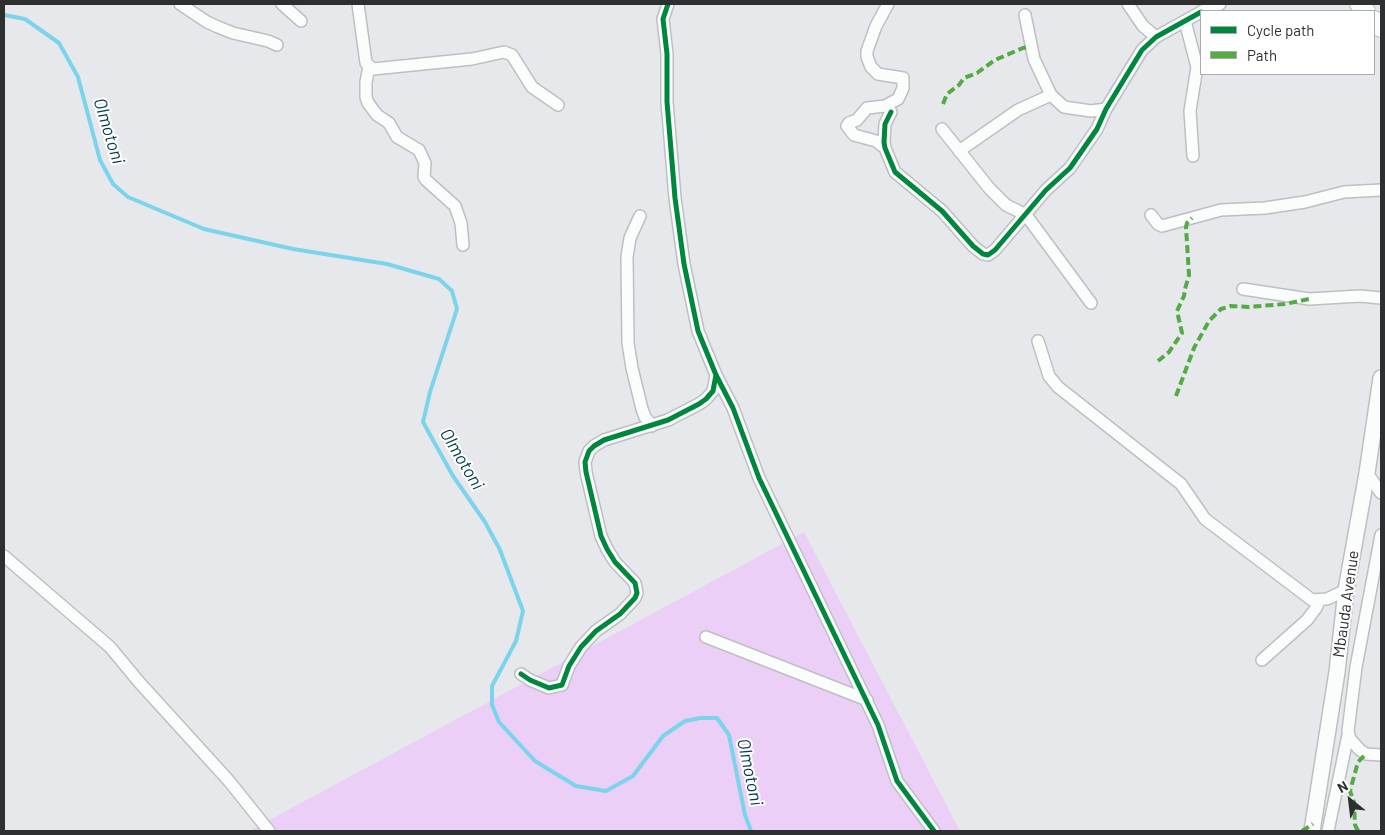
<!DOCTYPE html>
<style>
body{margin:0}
#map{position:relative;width:1385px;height:835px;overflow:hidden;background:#e7e8eb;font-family:Barlow,sans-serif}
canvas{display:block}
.frame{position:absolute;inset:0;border:5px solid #2e2f31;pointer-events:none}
.legend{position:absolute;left:1200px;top:10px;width:175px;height:65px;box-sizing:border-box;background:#fff;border:1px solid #abacad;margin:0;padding:6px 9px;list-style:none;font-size:15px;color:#2e2f31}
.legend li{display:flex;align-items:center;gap:10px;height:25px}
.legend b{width:25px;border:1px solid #abacad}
.north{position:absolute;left:1325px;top:775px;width:50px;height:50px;-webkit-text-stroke:4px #fff;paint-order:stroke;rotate:331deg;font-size:14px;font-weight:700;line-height:20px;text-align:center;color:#2e2f31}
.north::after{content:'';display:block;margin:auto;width:18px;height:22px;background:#2e2f31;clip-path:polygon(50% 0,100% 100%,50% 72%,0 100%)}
</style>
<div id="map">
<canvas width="1385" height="835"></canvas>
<div class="frame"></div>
<ul class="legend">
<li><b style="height:6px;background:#00873e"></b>Cycle path</li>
<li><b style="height:6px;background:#54ab45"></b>Path</li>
</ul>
<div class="north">N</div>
</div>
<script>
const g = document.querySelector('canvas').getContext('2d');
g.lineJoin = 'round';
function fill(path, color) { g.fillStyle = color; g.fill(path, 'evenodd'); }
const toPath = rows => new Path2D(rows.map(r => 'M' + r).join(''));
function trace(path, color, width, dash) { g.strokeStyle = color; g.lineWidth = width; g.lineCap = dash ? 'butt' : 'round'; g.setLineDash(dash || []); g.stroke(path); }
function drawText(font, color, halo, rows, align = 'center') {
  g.font = font + ' Barlow,sans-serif'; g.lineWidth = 4; g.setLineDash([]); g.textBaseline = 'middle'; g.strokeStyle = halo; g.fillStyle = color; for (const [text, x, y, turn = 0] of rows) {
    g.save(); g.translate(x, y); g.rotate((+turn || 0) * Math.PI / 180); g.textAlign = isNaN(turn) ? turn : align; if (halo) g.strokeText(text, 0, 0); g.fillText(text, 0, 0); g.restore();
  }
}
fill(toPath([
 [804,532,960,831,249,831]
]), '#ebcff6');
trace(toPath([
 [4,15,25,19,59,43,78,77,100,160,113,184,128,197,204,229,293,249,387,264,439,279,452,291,457,309,430,392,423,422,453,476,485,522,500,550,523,611,516,641,492,686,492,705,499,722,535,761,576,786,606,791,633,776,663,736,685,721,700,718,717,718,729,735,745,815,751,831]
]), '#7bd4ec', 4);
const street = toPath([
 [180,4,207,22,218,27,233,33,268,41,277,45],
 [282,4,301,21],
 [358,4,366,63,373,69,472,59,504,52,512,55,532,87,558,105],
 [668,4,663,19,667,54,667,102,675,198,684,264,698,331,716,375,733,408,759,478,878,725,897,781,934,831],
 [1128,4,1143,26,1156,37],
 [1202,11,1220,4],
 [1025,15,1034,59,1051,95,1064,107,1091,111,1106,109],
 [1185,21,1197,67,1190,111,1193,156],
 [369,67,366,82,366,97,368,103,377,115,389,123,397,137,419,150,425,163,424,177,426,180,455,206,461,223,463,245],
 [891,112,885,124,884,142,885,148,895,172,942,211,973,246,983,254,988,255,995,250,1046,190,1070,168,1097,129,1106,109,1142,50,1156,37,1201,12],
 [942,129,989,188,1006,205,1026,215,1091,303],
 [885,148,876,141,854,135,847,126,849,123,857,120,867,108,885,106,898,99,903,88,903,78,878,74,871,67,867,57,867,51,876,26,888,4],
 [959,151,1018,110,1051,95],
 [1151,215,1158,224,1162,226,1221,210,1265,208,1305,202,1344,192,1381,190],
 [640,216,630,238,627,257,628,343,632,368,642,409,645,417,652,426],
 [1243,289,1309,299,1360,296,1381,298],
 [1038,341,1049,376,1058,387,1181,484,1205,519,1312,600,1327,599,1346,590],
 [1367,473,1381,493],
 [1381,535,1356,667,1348,731,1350,739,1360,750,1366,754,1381,755],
 [4,556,110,647,139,682,229,781,269,831],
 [706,637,867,700],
 [1262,660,1307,620,1316,608,1319,601],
 [521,674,530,680,549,688,562,685,569,666,581,647,596,631,620,614,635,598,637,593,635,583,615,562,607,549,601,536,586,472,585,462,589,451,594,446,604,440,668,420,699,404,706,399,713,391,716,375],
 [1328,831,1348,735]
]);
const secondary = toPath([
 [1312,831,1337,672,1346,590,1367,473,1381,378]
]);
const primary = toPath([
 [1359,4,1366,11],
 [1374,20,1381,28]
]);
trace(street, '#bebfc2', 14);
trace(secondary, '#bebfc2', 18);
trace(primary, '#bebfc2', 20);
trace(street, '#fbfcfc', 11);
trace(secondary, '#fbfcfc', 15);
trace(primary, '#fbfcfc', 18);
trace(toPath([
 [943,104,947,94,959,85,964,78,977,73,995,60,1023,48,1030,47],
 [1158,361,1169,352,1182,333,1177,311,1184,296,1185,289,1189,275,1186,227,1187,223,1192,218],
 [1176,396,1194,348,1209,321,1221,309,1231,306,1248,307,1285,304,1309,299],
 [1302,831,1313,824],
 [1358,831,1355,825,1354,802,1350,791,1358,762,1366,754]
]), '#54ab45', 4, [8, 4]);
trace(toPath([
 [668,4,663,19,667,54,667,102,675,198,684,264,698,331,716,375,733,408,759,478,878,725,897,781,934,831],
 [891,112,885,124,884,142,885,148,895,172,942,211,973,246,983,254,988,255,995,250,1046,190,1070,168,1097,129,1106,109,1142,50,1156,37,1201,12],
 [521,674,530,680,549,688,562,685,569,666,581,647,596,631,620,614,635,598,637,593,635,583,615,562,607,549,601,536,586,472,585,462,589,451,594,446,604,440,668,420,699,404,706,399,713,391,716,375]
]), '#00873e', 5);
drawText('16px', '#2e2f31', '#fff', [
 ["Mbauda Avenue",1346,604,-82]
]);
drawText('italic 18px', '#013d4a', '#fff', [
 ["Olmotoni",109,131,73],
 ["Olmotoni",462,459,59],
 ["Olmotoni",750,772,78]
]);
</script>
